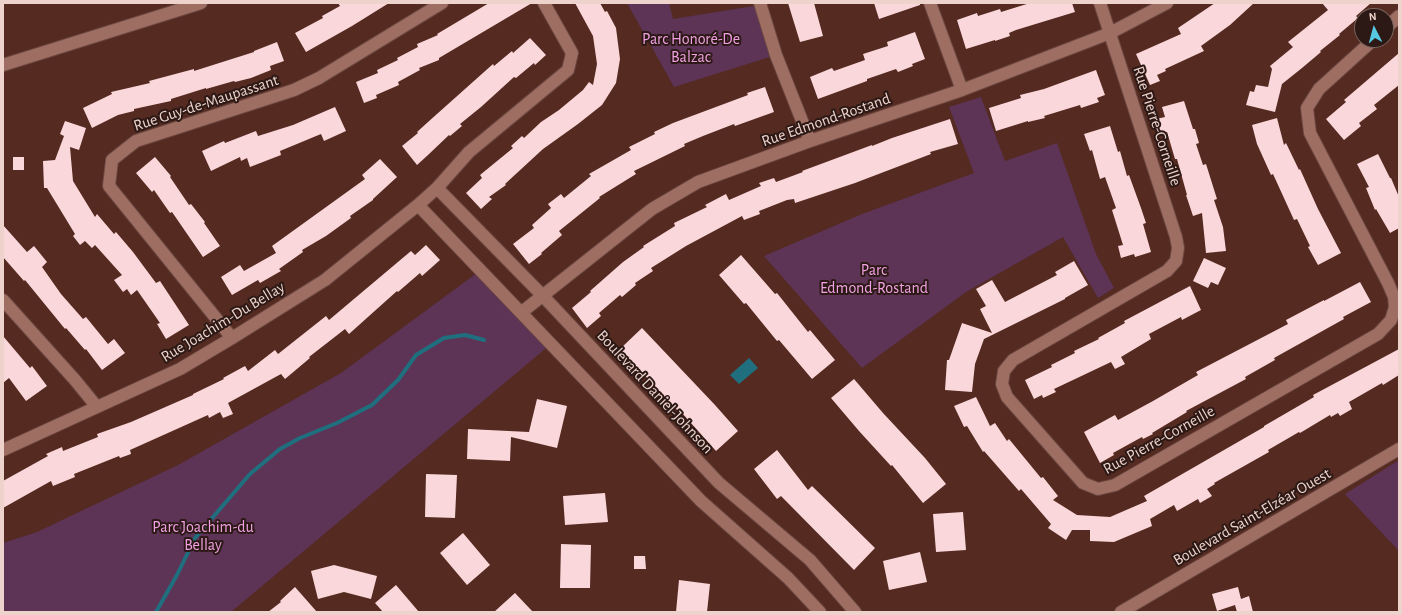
<!DOCTYPE html>
<meta charset="utf-8">
<style>
body{margin:0}
#map{position:relative;width:1402px;height:615px;overflow:hidden;background:#542a21;font-family:"Alegreya Sans",sans-serif}
canvas{display:block}
.frame{position:absolute;inset:0;border:4px solid #eed3cc;pointer-events:none}
.north{position:absolute;left:1354px;top:8px;width:40px;height:40px;box-sizing:border-box;background:#2c1915;border:1px solid #7a635e;border-radius:50%;rotate:354deg;font-size:11px;font-weight:700;line-height:16px;text-align:center;color:#eed3cc}
.north::after{content:'';display:block;margin:auto;width:14px;height:18px;background:#56c9e1;clip-path:polygon(50% 0,100% 100%,50% 72%,0 100%)}
</style>
<div id="map">
<canvas width="1402" height="615"></canvas>
<div class="frame"></div>
<div class="north">N</div>
</div>
<script>
const g = document.querySelector('canvas').getContext('2d');
g.lineJoin = 'round';
function fill(path, color) { g.fillStyle = color; g.fill(path, 'evenodd'); }
const toPath = rows => new Path2D(rows.map(r => 'M' + r).join(''));
function trace(path, color, width, dash) { g.strokeStyle = color; g.lineWidth = width; g.lineCap = dash ? 'butt' : 'round'; g.setLineDash(dash || []); g.stroke(path); }
function drawText(font, color, halo, rows, align = 'center') {
  g.font = font + ' "Alegreya Sans",sans-serif'; g.lineWidth = 4; g.setLineDash([]); g.textBaseline = 'middle'; g.strokeStyle = halo; g.fillStyle = color; for (const [text, x, y, turn = 0] of rows) {
    g.save(); g.translate(x, y); g.rotate((+turn || 0) * Math.PI / 180); g.textAlign = isNaN(turn) ? turn : align; if (halo) g.strokeText(text, 0, 0); g.fillText(text, 0, 0); g.restore();
  }
}
fill(toPath([
 [627,3,669,3,673,19,760,5,776,55,674,87],
 [981,97,1005,161,1057,143,1096,254,1114,288,1098,298,1063,237,966,292,862,368,764,256,862,214,974,173,949,107],
 [481,270,551,344,231,612,3,612,3,543,37,532,178,465,341,373],
 [1399,460,1399,551,1345,494]
]), '#5d3356');
fill(toPath([
 [749,358,758,368,739,384,730,375]
]), '#206f7e');
trace(toPath([
 [156,612,177,575,195,538,250,474,280,449,300,438,337,423,372,405,398,380,416,355,444,338,465,335,484,340]
]), '#206f7e', 4);
fill(toPath([
 [338,3,389,3,352,26,306,52,295,33,323,18,322,16,340,6],
 [489,3,532,3,439,58,439,60,419,68,420,70,398,82,399,85,376,95,377,98,364,103,356,82,378,73,377,70,398,60,397,58,418,47,417,44,438,35,437,34],
 [575,3,600,3,605,12,607,11,616,28,620,59,616,83,602,105,578,124,543,149,505,184,506,185,489,197,492,199,481,209,466,193,482,178,480,175,513,148,511,146,522,136,524,138,541,122,559,110,583,90,589,82,593,85,597,64,593,36],
 [788,3,814,3,823,36,800,42],
 [874,3,920,3,920,5,879,19],
 [1030,3,1072,3,1075,12,1016,30,1009,33,1010,36,995,41,995,40,966,49,957,20,977,13,978,16,1000,9,1001,12],
 [1215,3,1254,3,1230,25,1201,46,1204,51,1165,69,1166,71,1157,75,1160,81,1150,85,1136,54,1181,34,1178,28],
 [1322,3,1371,3,1356,16,1358,18,1339,34,1340,35,1320,51,1321,52,1302,68,1282,84,1275,112,1246,105,1250,91,1254,92,1256,85,1268,87,1272,69,1270,66,1293,47,1288,42,1328,10],
 [915,32,925,59,912,64,913,66,898,72,896,69,867,79,867,81,818,99,810,77,832,68,834,71,865,60,863,54,888,46,887,42],
 [530,38,546,55,535,65,534,63,516,78,514,77,481,107,460,124,462,126,450,136,449,135,428,155,417,165,402,146,418,133,417,132,428,122,493,64,494,66,512,51,513,53],
 [277,42,284,61,270,66,271,70,251,78,235,82,234,81,206,89,206,88,171,99,171,101,134,109,134,111,118,115,92,128,83,108,112,94,111,92,150,83,149,81,194,69,194,71,254,52,254,51],
 [1399,53,1399,85,1374,105,1377,109,1359,123,1361,126,1344,140,1326,119,1346,102,1344,100],
 [1096,70,1105,95,1097,98,1099,102,1081,108,1080,105,1044,116,1045,118,1028,122,1028,121,996,131,989,108,1021,98,1020,95,1044,89],
 [765,87,774,112,735,126,734,124,703,136,684,144,685,146,634,171,636,174,599,197,600,198,559,231,562,235,541,253,542,254,529,264,513,244,534,228,532,225,551,208,548,204,561,194,564,198,591,176,589,174,631,150,629,147,655,134,654,132,673,123,748,95,747,93],
 [1184,101,1193,129,1195,129,1199,143,1196,144,1203,165,1206,164,1217,199,1214,200,1223,227,1226,251,1206,253,1202,213,1193,216,1186,195,1187,195,1177,159,1175,159,1167,132,1161,134,1156,119,1165,117,1162,107],
 [335,107,346,131,324,141,321,134,280,151,281,155,250,167,247,158,241,161,240,157,211,171,202,151,224,141,225,143,256,131,258,136,293,125],
 [1277,118,1284,145,1286,143,1299,170,1300,169,1318,209,1341,253,1318,265,1308,247,1310,246,1297,219,1294,220,1273,174,1271,175,1257,144,1252,125],
 [950,119,958,144,930,152,931,154,855,183,795,203,794,199,787,200,759,211,760,214,744,220,742,216,686,246,651,268,653,271,635,283,636,285,622,297,620,295,599,313,601,316,587,328,572,308,591,292,590,291,623,262,644,247,643,246,675,226,674,223,707,207,705,205,726,194,729,200,761,186,759,183,774,178,776,182,803,172,802,171,872,145,872,146,892,138],
 [65,121,86,128,79,150,70,147,73,181,95,217,97,214,114,234,116,232,133,252,156,283,160,281,189,325,166,339,157,324,160,323,137,290,131,295,127,289,123,292,114,280,122,275,95,245,92,248,85,241,80,245,73,236,75,234,47,188,44,188,43,161,55,160,64,136,60,134],
 [1110,126,1118,152,1120,151,1127,176,1129,175,1141,208,1146,223,1143,224,1151,252,1135,257,1134,254,1121,258,1118,246,1123,245,1112,210,1116,208,1105,177,1100,179,1092,150,1090,151,1084,134],
 [1378,154,1390,178,1391,178,1399,197,1399,228,1390,233,1376,209,1375,210,1366,188,1369,187,1357,164],
 [13,157,24,157,24,170,13,170],
 [155,157,171,176,170,177,189,205,191,204,205,222,204,223,220,246,203,257,172,212,170,213,154,190,152,192,136,173],
 [380,159,397,177,373,199,373,200,350,216,351,218,326,236,302,250,303,252,279,269,281,271,260,283,258,280,232,295,221,277,240,265,244,271,276,253,272,246,365,179,362,175],
 [3,225,27,252,34,246,47,262,42,267,61,294,83,319,86,317,108,344,114,339,125,353,102,370,86,349,85,350,66,328,65,329,25,280,24,281,3,257],
 [426,245,440,260,422,276,420,273,398,292,397,291,349,334,345,329,309,357,310,358,285,379,281,374,228,403,233,414,223,418,220,412,209,418,208,415,130,450,131,454,120,458,119,456,74,474,75,477,53,486,51,481,3,508,3,481,48,456,46,454,62,447,63,451,98,437,97,434,131,422,193,395,193,394,224,379,223,378,245,366,248,371,275,350,278,354,326,316,329,320,411,251,415,255],
 [741,255,775,294,777,293,808,332,810,330,835,360,812,379,779,340,777,341,746,303,744,304,719,275],
 [1204,258,1226,268,1218,285,1211,282,1208,288,1193,281],
 [1074,261,1088,285,1065,298,1065,299,984,339,975,364,972,392,945,390,947,360,949,360,962,323,992,333,980,309,986,306,976,289,992,280,1005,302,1057,275,1055,272],
 [1360,282,1371,302,1343,317,1344,319,1274,358,1275,360,1245,377,1246,379,1186,411,1187,412,1152,433,1153,434,1143,439,1142,437,1113,453,1114,455,1100,463,1084,432,1115,415,1118,420,1153,401,1198,375,1196,372,1288,324,1286,320,1324,300,1324,301],
 [1190,286,1201,310,1182,320,1181,317,1149,334,1151,339,1121,357,1125,364,1115,369,1111,362,1054,389,1056,392,1043,398,1042,395,1034,399,1025,380,1052,367,1051,365,1075,353,1074,351,1099,339,1098,338,1125,323,1124,321],
 [642,328,715,405,738,431,716,451,682,413,681,414,620,349],
 [3,336,30,368,32,366,47,386,26,401,9,378,3,383],
 [1399,349,1399,375,1383,385,1382,383,1349,402,1352,409,1340,416,1338,413,1331,417,1330,415,1300,433,1299,432,1268,450,1269,452,1214,483,1215,484,1207,489,1212,496,1200,503,1198,499,1177,511,1174,505,1150,519,1152,526,1114,542,1090,541,1090,530,1072,530,1066,540,1048,528,1051,524,1021,489,1019,491,984,451,983,452,967,426,964,427,954,406,976,397,990,426,995,423,1007,441,1009,439,1041,478,1043,477,1058,496,1053,500,1077,515,1110,517,1147,501,1144,496,1264,427,1264,426,1314,397,1313,395],
 [854,379,883,413,925,458,946,484,923,503,892,465,891,466,859,431,831,398],
 [537,399,567,406,557,448,511,437,510,461,467,459,468,429,529,432],
 [777,450,808,490,812,486,875,548,854,570,781,496,777,499,754,469],
 [426,474,457,475,455,518,425,517],
 [605,493,608,522,565,525,563,496],
 [963,512,966,550,936,552,933,514],
 [463,533,490,565,467,585,440,553],
 [561,544,591,545,590,588,560,588],
 [920,552,927,582,889,590,883,561],
 [634,556,645,556,646,569,634,569],
 [334,565,377,576,371,599,344,592,318,599,311,571],
 [679,580,710,584,707,612,676,612],
 [396,585,419,612,383,612,375,603],
 [295,587,317,612,268,612,281,602,280,601],
 [1238,587,1241,599,1249,596,1253,612,1237,612,1235,605,1217,611,1212,594],
 [515,593,533,612,494,612]
]), '#fad7da');
const minor = toPath([
 [760,3,776,55,810,141],
 [930,3,962,90],
 [1100,3,1176,237,1178,248,1176,261,1167,271,1013,360,1004,371,1002,384,1007,397,1083,483,1098,489,1115,485,1378,334,1391,320,1395,307,1394,297,1388,283,1310,133,1307,108,1319,89,1373,40],
 [1386,28,1399,16],
 [3,65,201,3],
 [437,188,542,295,719,483,810,560,855,612],
 [418,205,701,501,788,578,820,612],
 [3,300,75,380,97,407],
 [522,312,652,209,698,182,810,141,962,90,1110,33,1167,3],
 [232,338,109,186,112,160,136,141,294,90,319,78,442,3],
 [3,450,180,369,232,338,325,280,418,205,437,188,469,152,568,70,572,53,544,3],
 [1121,612,1399,449]
]);
trace(minor, '#6b4740', 14);
trace(minor, '#9e6e63', 12);
drawText('16px', '#f1a1e3', '#2c1915', [
 ["Parc Honoré-De",691,39],
 ["Balzac",691,57],
 ["Parc",874,270],
 ["Edmond-Rostand",874,288],
 ["Parc Joachim-du",203,527],
 ["Bellay",203,545]
]);
drawText('16px', '#eed3cc', '#2c1915', [
 ["Rue Guy-de-Maupassant",206,103,-18],
 ["Rue Edmond-Rostand",826,120,-19],
 ["Rue Pierre-Corneille",1157,126,72],
 ["Rue Joachim-Du Bellay",223,322,-31],
 ["Boulevard Daniel-Johnson",655,392,47],
 ["Rue Pierre-Corneille",1159,440,-29],
 ["Boulevard Saint-Elzéar Ouest",1252,517,-30]
]);
</script>
